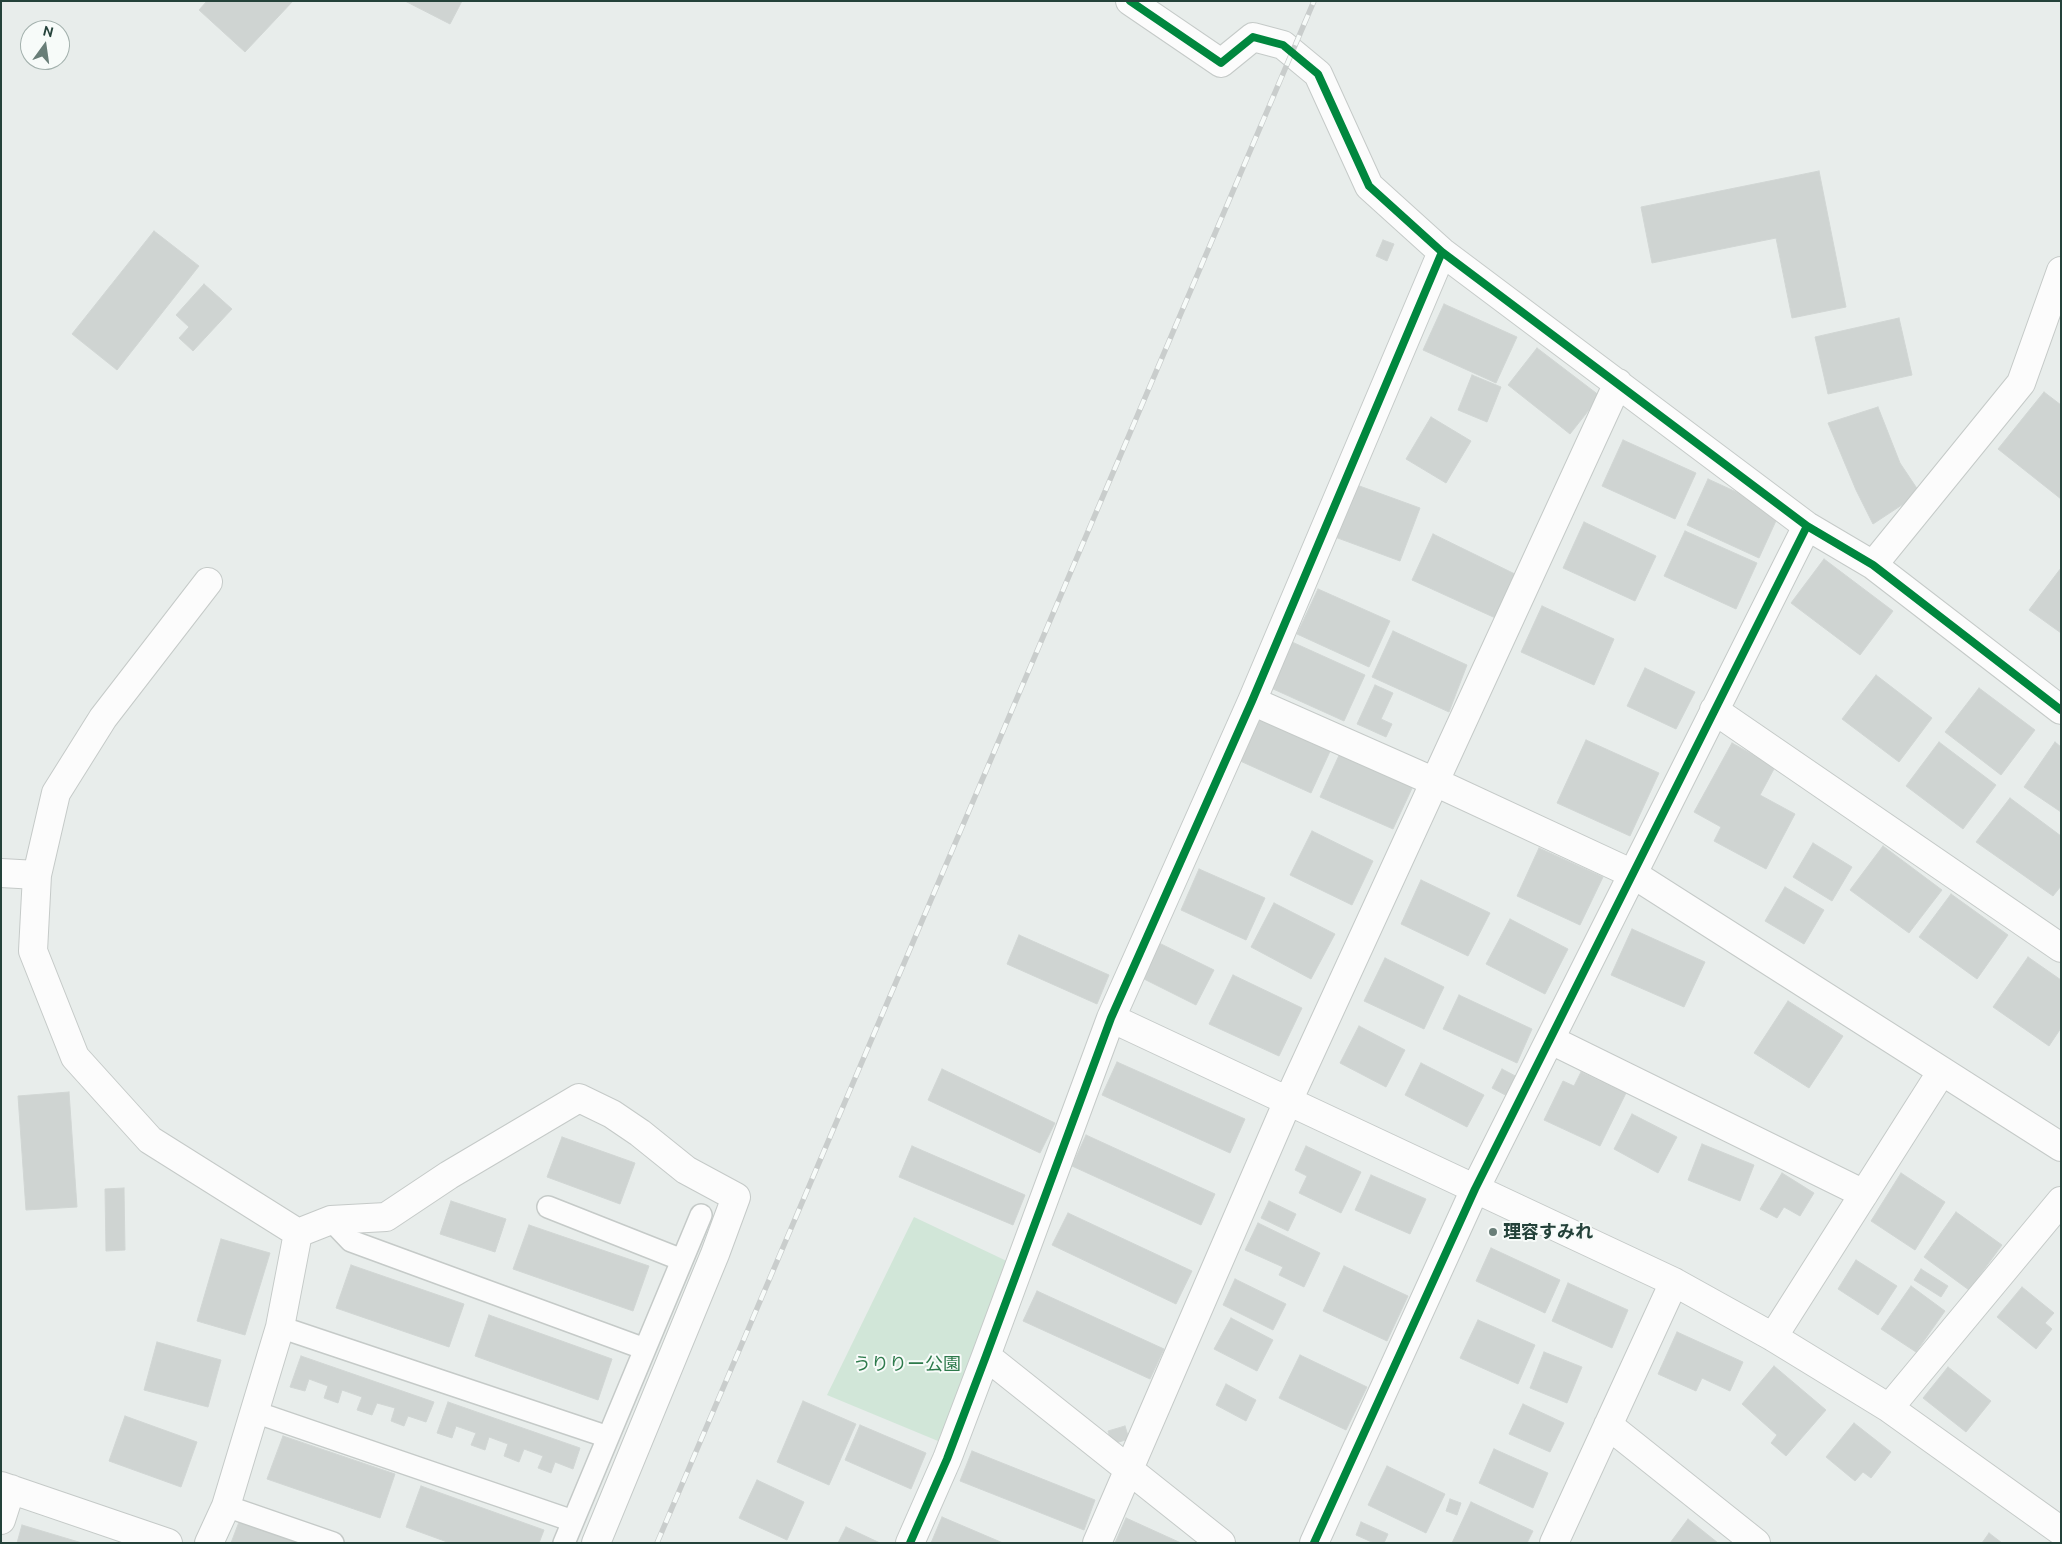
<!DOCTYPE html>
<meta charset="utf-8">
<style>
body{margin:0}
#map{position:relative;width:2062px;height:1544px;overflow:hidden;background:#e8edeb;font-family:Ubuntu,sans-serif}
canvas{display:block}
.frame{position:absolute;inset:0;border:2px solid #24423a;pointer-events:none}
.north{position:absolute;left:20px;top:20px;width:50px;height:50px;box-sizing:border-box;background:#f7fbf9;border:1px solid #a3b1ad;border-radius:50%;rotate:14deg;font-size:14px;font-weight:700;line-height:20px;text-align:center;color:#24423a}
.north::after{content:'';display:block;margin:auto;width:18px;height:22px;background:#697e78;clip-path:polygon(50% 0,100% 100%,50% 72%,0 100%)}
</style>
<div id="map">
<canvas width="2062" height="1544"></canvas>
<div class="frame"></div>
<div class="north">N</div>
</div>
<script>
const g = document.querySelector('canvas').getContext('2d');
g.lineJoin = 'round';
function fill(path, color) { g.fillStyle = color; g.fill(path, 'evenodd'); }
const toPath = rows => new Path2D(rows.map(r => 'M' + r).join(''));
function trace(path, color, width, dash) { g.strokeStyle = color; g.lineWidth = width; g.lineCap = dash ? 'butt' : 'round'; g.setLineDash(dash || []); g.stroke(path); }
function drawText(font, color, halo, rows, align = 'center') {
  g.font = font + ' Ubuntu,"Noto Sans JP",sans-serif'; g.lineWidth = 4; g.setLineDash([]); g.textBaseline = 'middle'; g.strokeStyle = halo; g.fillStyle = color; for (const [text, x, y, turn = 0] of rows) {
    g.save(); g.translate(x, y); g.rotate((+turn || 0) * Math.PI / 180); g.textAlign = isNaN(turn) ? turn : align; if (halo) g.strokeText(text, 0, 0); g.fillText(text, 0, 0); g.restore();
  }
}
fill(toPath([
 [914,1217,1013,1264,938,1441,827,1395]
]), '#d1e6d8');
const building = toPath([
 [207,1,293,1,245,52,199,10,207,1],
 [405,1,462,1,450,24,405,1],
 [1819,171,1846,307,1792,318,1776,238,1652,263,1641,207,1819,171],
 [154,231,199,266,117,370,72,334,154,231],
 [1383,240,1394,244,1387,261,1376,256,1383,240],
 [204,284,232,309,193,351,179,338,189,327,176,315,204,284],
 [1444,304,1517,337,1496,383,1423,350,1444,304],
 [1899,318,1912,375,1828,394,1815,337,1899,318],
 [1537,348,1600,396,1570,434,1508,385,1537,348],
 [1472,375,1501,387,1487,422,1458,410,1472,375],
 [2044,392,2061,405,2061,499,1998,449,2044,392],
 [1878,407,1900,463,1920,493,1873,524,1856,490,1828,423,1878,407],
 [1431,417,1471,441,1446,483,1406,459,1431,417],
 [1623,440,1696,473,1675,519,1602,486,1623,440],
 [1708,479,1780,512,1759,558,1687,525,1708,479],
 [1354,484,1420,508,1400,561,1335,537,1354,484],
 [1584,522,1656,556,1635,601,1563,568,1584,522],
 [1685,531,1757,563,1736,609,1664,576,1685,531],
 [1433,534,1523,578,1502,621,1412,580,1433,534],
 [1824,559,1893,611,1860,655,1791,603,1824,559],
 [2061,568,2061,633,2029,610,2061,568],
 [1318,589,1390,621,1369,667,1297,634,1318,589],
 [1542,606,1614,639,1594,685,1521,652,1542,606],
 [1393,631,1467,665,1449,712,1372,677,1393,631],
 [1292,642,1365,675,1344,721,1271,688,1292,642],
 [1645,668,1695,692,1676,729,1627,706,1645,668],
 [1876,675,1932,718,1899,762,1842,719,1876,675],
 [1375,685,1393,693,1381,719,1392,724,1386,737,1357,724,1375,685],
 [1979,688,2035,730,2001,775,1945,732,1979,688],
 [1259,715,1332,747,1311,793,1238,760,1259,715],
 [1586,740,1659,773,1630,836,1557,803,1586,740],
 [1939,742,1996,785,1963,829,1906,786,1939,742],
 [2055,742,2061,747,2061,812,2024,787,2055,742],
 [1732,743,1775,767,1760,795,1795,814,1766,869,1714,841,1721,827,1694,812,1732,743],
 [1341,751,1414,784,1393,829,1320,797,1341,751],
 [2010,798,2061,836,2061,886,2053,896,1976,842,2010,798],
 [1312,831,1373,861,1352,905,1290,875,1312,831],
 [1813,843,1852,867,1832,901,1793,877,1813,843],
 [1883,846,1942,890,1909,933,1850,890,1883,846],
 [1539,848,1603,877,1580,925,1517,896,1539,848],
 [1199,869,1265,898,1246,940,1181,910,1199,869],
 [1421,880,1490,913,1468,956,1401,924,1421,880],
 [1785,887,1824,910,1804,944,1765,921,1785,887],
 [1951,894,2008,935,1977,979,1919,937,1951,894],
 [1274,903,1335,934,1311,979,1251,947,1274,903],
 [1510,919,1568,949,1545,994,1486,964,1510,919],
 [1632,929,1705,962,1684,1007,1611,975,1632,929],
 [1019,935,1109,975,1097,1004,1007,964,1019,935],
 [1157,942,1214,970,1196,1005,1140,977,1157,942],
 [2028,957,2061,980,2061,1028,2049,1046,1993,1007,2028,957],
 [1385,958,1444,987,1424,1029,1364,1001,1385,958],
 [1233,975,1302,1008,1279,1056,1209,1024,1233,975],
 [1459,995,1532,1029,1517,1063,1443,1029,1459,995],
 [1788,1001,1843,1036,1809,1088,1754,1053,1788,1001],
 [1359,1026,1405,1050,1386,1087,1340,1063,1359,1026],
 [1117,1062,1245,1119,1230,1153,1102,1095,1117,1062],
 [1421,1063,1484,1095,1467,1127,1405,1095,1421,1063],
 [942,1069,1055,1123,1040,1153,928,1100,942,1069],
 [1502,1069,1523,1080,1513,1099,1492,1088,1502,1069],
 [1581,1072,1626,1093,1600,1146,1544,1120,1563,1081,1574,1086,1581,1072],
 [69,1092,77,1207,26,1210,18,1096,69,1092],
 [1632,1114,1677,1137,1658,1173,1614,1149,1632,1114],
 [1086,1135,1215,1194,1201,1225,1072,1166,1086,1135],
 [562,1137,635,1163,620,1204,547,1177,562,1137],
 [1702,1144,1754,1165,1740,1201,1688,1180,1702,1144],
 [912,1146,1025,1195,1013,1225,899,1177,912,1146],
 [1306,1146,1361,1172,1341,1213,1299,1193,1307,1176,1295,1170,1306,1146],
 [1782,1173,1814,1193,1800,1216,1784,1207,1777,1218,1760,1209,1782,1173],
 [1901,1173,1945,1202,1915,1250,1871,1221,1901,1173],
 [1371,1175,1426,1199,1410,1234,1355,1210,1371,1175],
 [124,1188,125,1250,106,1251,105,1189,124,1188],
 [451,1201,506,1219,495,1252,440,1234,451,1201],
 [1269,1201,1296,1214,1288,1231,1261,1218,1269,1201],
 [1956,1212,2002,1245,1969,1290,1924,1257,1956,1212],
 [1068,1213,1192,1271,1176,1304,1052,1245,1068,1213],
 [1258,1223,1320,1253,1304,1287,1279,1275,1283,1267,1245,1250,1258,1223],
 [529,1225,649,1266,633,1311,513,1269,529,1225],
 [221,1239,270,1253,245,1335,197,1321,221,1239],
 [1491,1248,1560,1280,1545,1313,1476,1281,1491,1248],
 [1856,1260,1897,1286,1878,1315,1838,1289,1856,1260],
 [351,1265,464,1304,449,1347,336,1308,351,1265],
 [1344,1266,1408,1296,1387,1341,1323,1311,1344,1266],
 [1921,1269,1948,1286,1941,1297,1914,1280,1921,1269],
 [1235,1279,1286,1304,1273,1330,1223,1305,1235,1279],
 [1568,1283,1628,1310,1612,1348,1552,1321,1568,1283],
 [1911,1286,1945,1311,1916,1352,1881,1329,1911,1286],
 [2022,1287,2054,1313,2045,1323,2052,1329,2036,1349,1997,1317,2022,1287],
 [1037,1291,1164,1349,1150,1379,1023,1321,1037,1291],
 [489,1315,612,1359,598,1400,475,1356,489,1315],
 [1231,1318,1273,1340,1257,1371,1214,1349,1231,1318],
 [1478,1320,1535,1345,1518,1384,1460,1358,1478,1320],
 [1677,1332,1743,1362,1730,1391,1702,1378,1696,1391,1658,1374,1677,1332],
 [157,1342,221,1360,208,1407,144,1390,157,1342],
 [1544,1352,1582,1367,1567,1403,1530,1388,1544,1352],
 [1300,1355,1367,1387,1346,1430,1279,1398,1300,1355],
 [301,1356,434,1402,426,1422,408,1416,404,1426,391,1421,395,1408,377,1403,372,1415,357,1410,362,1397,342,1390,338,1403,324,1398,328,1386,309,1379,305,1391,290,1387,301,1356],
 [1774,1366,1826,1410,1786,1456,1771,1443,1777,1435,1742,1404,1774,1366],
 [1948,1367,1991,1401,1966,1432,1923,1398,1948,1367],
 [1226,1384,1256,1400,1246,1421,1216,1405,1226,1384],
 [803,1401,856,1424,829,1485,777,1462,803,1401],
 [448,1402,580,1448,573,1469,555,1462,551,1473,538,1468,543,1456,524,1449,519,1462,504,1456,508,1444,489,1437,485,1450,471,1445,476,1433,456,1426,452,1438,437,1433,448,1402],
 [1523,1404,1564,1423,1550,1452,1509,1434,1523,1404],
 [125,1416,197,1442,181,1487,109,1461,125,1416],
 [1854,1423,1891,1452,1871,1478,1863,1472,1855,1481,1826,1457,1854,1423],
 [860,1425,926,1453,911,1489,845,1460,860,1425],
 [1125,1426,1129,1439,1112,1444,1108,1431,1125,1426],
 [283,1436,395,1474,380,1518,267,1479,283,1436],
 [1494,1449,1548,1473,1533,1508,1479,1483,1494,1449],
 [972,1451,1095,1500,1084,1530,960,1481,972,1451],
 [1387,1466,1445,1494,1426,1533,1368,1505,1387,1466],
 [757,1480,804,1502,787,1540,739,1518,757,1480],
 [421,1486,544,1530,539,1543,450,1543,406,1527,421,1486],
 [1450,1499,1461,1503,1457,1515,1446,1511,1450,1499],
 [1471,1502,1533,1531,1527,1543,1452,1543,1471,1502],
 [942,1517,1003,1543,931,1543,942,1517],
 [1126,1518,1181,1543,1115,1543,1126,1518],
 [1688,1519,1718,1543,1670,1543,1688,1519],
 [239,1522,300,1543,231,1543,239,1522],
 [1361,1522,1388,1534,1384,1543,1374,1543,1356,1535,1361,1522],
 [22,1525,82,1543,17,1543,22,1525],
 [846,1527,880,1543,838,1543,846,1527],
 [1989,1533,2002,1543,1982,1543,1989,1533]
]);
fill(building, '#cfd4d2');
trace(building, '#d1d6d4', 1);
const service = toPath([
 [548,1207,682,1260],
 [331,1220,351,1241,645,1349],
 [280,1327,608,1437],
 [255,1412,573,1521],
 [226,1506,333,1543],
 [564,1543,701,1215]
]);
const minor = toPath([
 [1130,1,1221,63,1253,37,1283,45,1318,74,1369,186,1442,252,1807,526,1873,565,2061,710],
 [1873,565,2021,383,2061,271],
 [1252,701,1435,782,1633,874,2061,1147],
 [1714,710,2061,948],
 [1,873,37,875,33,951,75,1057,150,1140,298,1233],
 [37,875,56,793,103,718,208,582],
 [1111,1018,1674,1282,1773,1337,1889,1408,2061,1531],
 [1551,1040,1864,1194],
 [298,1233,331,1220,386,1217,449,1175,579,1098,612,1114,640,1133,686,1170,736,1197,715,1254,596,1543],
 [1773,1337,1942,1071],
 [986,1356,1221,1543],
 [1889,1408,2061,1201],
 [1608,1425,1756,1543],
 [1,1486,168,1543],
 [1,1520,11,1489],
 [209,1543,226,1506,280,1327,298,1233],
 [910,1543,947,1459,986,1356,1111,1018,1252,701,1442,252],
 [1097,1543,1288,1101,1618,383],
 [1314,1543,1475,1189,1807,526],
 [1554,1543,1674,1282]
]);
trace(service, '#c5cac8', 24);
trace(minor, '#c5cac8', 30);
trace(service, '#fcfcfc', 21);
trace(minor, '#fcfcfc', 28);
const rail = toPath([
 [657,1543,1314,1]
]);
trace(rail, '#c9cdcc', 5.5);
trace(rail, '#f7fbf9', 4, [11]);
trace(toPath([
 [1130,1,1221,63,1253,37,1283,45,1318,74,1369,186,1442,252,1807,526,1873,565,2061,710],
 [910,1543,947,1459,986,1356,1111,1018,1252,701,1442,252],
 [1314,1543,1475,1189,1807,526]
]), '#00873e', 8);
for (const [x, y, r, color] of [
 [1493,1232,5,"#697e78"]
]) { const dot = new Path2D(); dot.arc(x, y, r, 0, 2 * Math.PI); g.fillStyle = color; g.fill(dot); trace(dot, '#f7fbf9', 2); }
drawText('bold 18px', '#24423a', '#f7fbf9', [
 ["理容すみれ",1503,1232]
], 'left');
drawText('18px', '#2d7a4b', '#f7fbf9', [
 ["うりりー公園",907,1364]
]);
</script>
